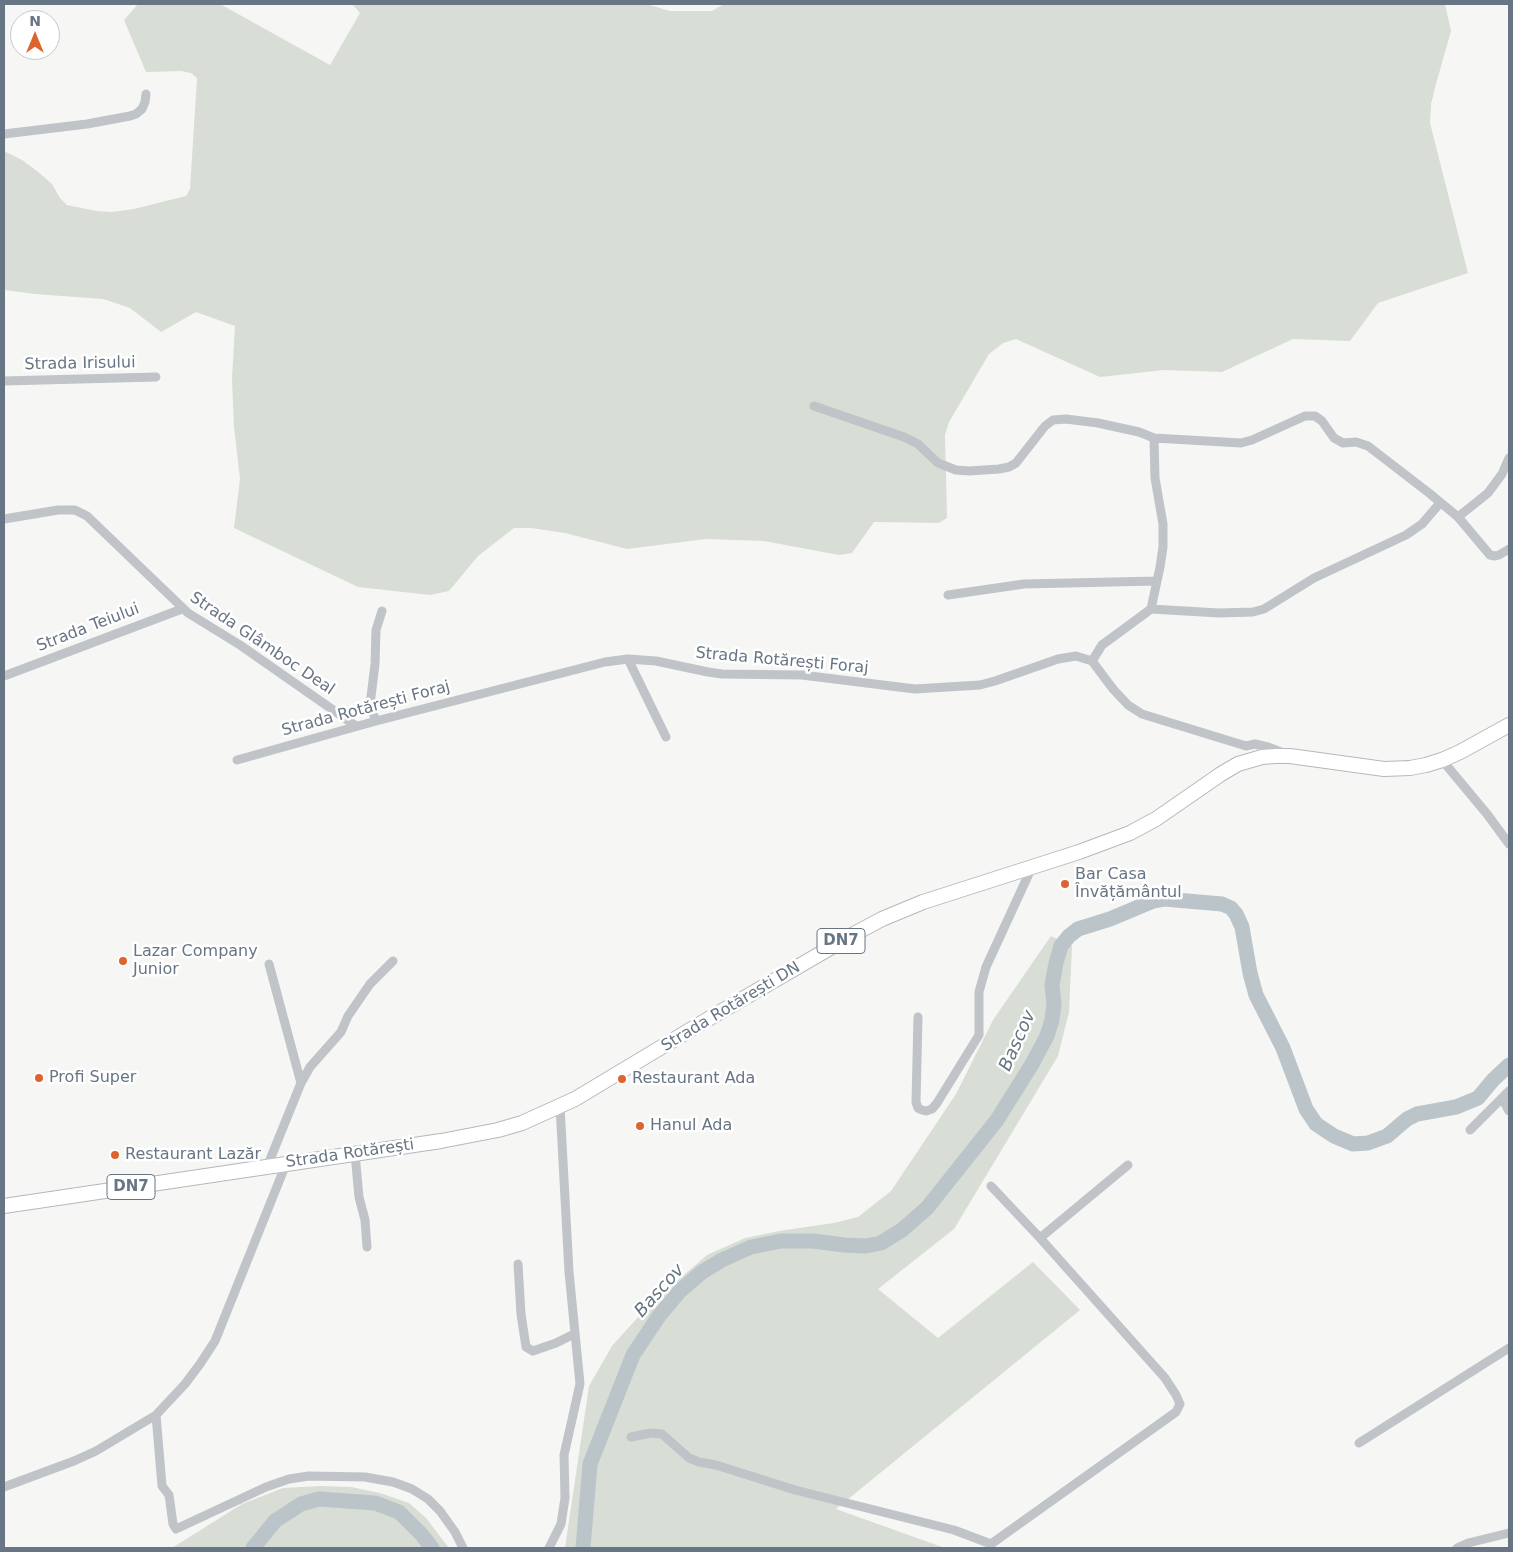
<!DOCTYPE html>
<meta charset="utf-8">
<style>
body{margin:0}
#map{position:relative;width:1513px;height:1552px;overflow:hidden;background:#f6f7f4;font-family:"DejaVu Sans",sans-serif}
canvas{display:block}
.frame{position:absolute;inset:0;border:5px solid #677584;pointer-events:none}
.north{position:absolute;left:10px;top:10px;width:50px;height:50px;box-sizing:border-box;background:#fff;border:1px solid #c2c8ce;border-radius:50%;rotate:0deg;font-size:14px;font-weight:700;line-height:20px;text-align:center;color:#677584}
.north::after{content:'';display:block;margin:auto;width:18px;height:22px;background:#dd642e;clip-path:polygon(50% 0,100% 100%,50% 72%,0 100%)}
</style>
<div id="map">
<canvas width="1513" height="1552"></canvas>
<div class="frame"></div>
<div class="north">N</div>
</div>
<script>
const g = document.querySelector('canvas').getContext('2d');
g.lineJoin = 'round';
function fill(path, color) { g.fillStyle = color; g.fill(path, 'evenodd'); }
const toPath = rows => new Path2D(rows.map(r => 'M' + r).join(''));
function trace(path, color, width, dash) { g.strokeStyle = color; g.lineWidth = width; g.lineCap = dash ? 'butt' : 'round'; g.setLineDash(dash || []); g.stroke(path); }
function drawText(font, color, halo, rows, align = 'center') {
  g.font = font + ' "DejaVu Sans",sans-serif'; g.lineWidth = 5; g.setLineDash([]); g.textBaseline = 'middle'; g.strokeStyle = halo; g.fillStyle = color; for (const [text, x, y, turn = 0] of rows) {
    g.save(); g.translate(x, y); g.rotate((+turn || 0) * Math.PI / 180); g.textAlign = isNaN(turn) ? turn : align; if (halo) g.strokeText(text, 0, 0); g.fillText(text, 0, 0); g.restore();
  }
}
fill(toPath([
 [138,4,220,4,330,65,360,13,352,4,646,4,670,11,712,11,724,4,1445,4,1451,31,1436,84,1431,104,1430,123,1468,273,1378,303,1350,341,1293,339,1222,372,1164,370,1100,377,1016,339,1003,343,989,354,949,422,945,435,947,518,939,523,874,522,852,553,839,555,764,541,706,539,627,549,565,533,531,528,514,528,478,556,449,591,430,595,358,587,234,528,240,479,234,427,232,379,235,326,196,312,161,332,130,308,103,299,35,294,4,290,4,151,22,160,37,171,52,184,60,198,67,205,96,211,112,212,134,209,186,196,190,189,197,78,191,73,181,71,146,72,124,20],
 [1051,936,1072,946,1069,1012,1058,1056,954,1229,878,1289,938,1338,1033,1262,1080,1310,836,1509,945,1548,565,1548,589,1386,612,1346,649,1305,707,1255,745,1238,779,1231,834,1223,858,1217,891,1191,956,1094,993,1020],
 [321,1486,351,1487,380,1493,409,1503,426,1518,449,1548,172,1548,242,1504,283,1488]
]), '#d8ddd5');
trace(toPath([
 [253,1548,275,1521,301,1504,319,1499,375,1503,399,1512,422,1535,432,1548],
 [583,1548,590,1464,633,1355,659,1316,680,1291,702,1272,722,1260,751,1247,781,1241,813,1241,844,1245,866,1246,881,1243,902,1230,927,1208,997,1120,1032,1064,1047,1036,1052,1020,1054,1004,1052,985,1056,963,1061,946,1069,936,1078,929,1110,919,1153,901,1164,899,1222,904,1231,908,1236,914,1242,927,1250,973,1256,995,1283,1048,1306,1109,1316,1124,1334,1136,1353,1144,1368,1143,1387,1136,1407,1119,1417,1114,1456,1107,1478,1098,1493,1080,1509,1065]
]), '#bac4c9', 15);
const highway = toPath([
 [4,1206,441,1141,498,1130,522,1123,575,1099,715,1015,854,934,882,919,923,902,1079,852,1130,833,1156,819,1221,774,1238,764,1262,757,1275,756,1290,756,1384,769,1410,768,1426,765,1442,760,1460,752,1509,725]
]);
trace(highway, '#b5b8bb', 16);
trace(toPath([
 [4,134,87,124,130,116,136,114,142,109,145,102,146,94],
 [4,381,156,377],
 [814,406,904,437,918,444,938,463,956,470,969,471,999,469,1009,467,1016,463,1045,426,1053,420,1066,419,1098,423,1139,432,1154,438,1241,443,1252,440,1305,416,1315,416,1322,421,1334,438,1343,443,1356,442,1368,446,1429,493,1458,517,1490,555,1495,556,1499,555,1509,549],
 [1458,517,1488,493,1502,474,1509,458],
 [4,519,58,510,75,510,87,516,188,613,240,645,356,726],
 [948,595,1024,584,1157,581],
 [1151,609,1160,567,1163,547,1163,524,1155,478,1154,438],
 [628,659,666,737],
 [1092,661,1102,645,1151,609,1219,613,1253,612,1264,609,1314,578,1406,535,1422,524,1440,503],
 [4,676,182,609],
 [376,721,370,705,375,664,376,630,382,611],
 [237,760,376,721,605,662,628,659,656,661,708,672,722,674,802,675,915,689,980,685,995,681,1058,659,1076,656,1092,661,1113,689,1128,705,1142,714,1246,746,1255,744,1268,747,1286,754],
 [1442,760,1487,814,1509,844],
 [269,964,301,1083],
 [918,1017,916,1102,918,1108,922,1110,926,1111,932,1109,937,1103,979,1035,979,992,986,967,1032,867],
 [1502,1098,1509,1111],
 [1470,1130,1509,1091],
 [355,1154,359,1197,365,1220,367,1247],
 [286,1164,215,1341,200,1364,185,1384,156,1415,162,1486,169,1495,173,1524,176,1529,266,1487,289,1479,309,1476,365,1477,393,1482,412,1489,428,1499,440,1511,455,1532,463,1548],
 [267,1167,301,1083,310,1067,341,1032,348,1016,370,984,393,961],
 [991,1186,1040,1238,1165,1378,1176,1395,1180,1404,1176,1412,991,1544],
 [1040,1238,1128,1165],
 [518,1264,521,1314,526,1347,533,1351,556,1343,574,1334],
 [631,1437,651,1433,662,1434,689,1458,699,1462,716,1465,795,1490,954,1530,991,1544],
 [1359,1443,1509,1348],
 [4,1487,74,1461,96,1451,156,1415],
 [549,1548,561,1524,565,1498,564,1455,580,1384,569,1272,560,1106],
 [1457,1548,1468,1543,1509,1533]
]), '#c0c3c7', 9);
trace(highway, '#fff', 14);
for (const [x, y, r, color] of [
 [1065,884,5,"#dd642e"],
 [123,961,5,"#dd642e"],
 [39,1078,5,"#dd642e"],
 [622,1079,5,"#dd642e"],
 [640,1126,5,"#dd642e"],
 [115,1155,5,"#dd642e"]
]) { const dot = new Path2D(); dot.arc(x, y, r, 0, 2 * Math.PI); g.fillStyle = color; g.fill(dot); trace(dot, '#fff', 2); }
for (const [x, y, w] of [
 [841,941,48],
 [131,1187,48]
]) { const box = new Path2D(); box.roundRect(x - w / 2, y - 12.5, w, 25, 4); g.fillStyle = '#fff'; g.fill(box); trace(box, '#677584', 1); }
drawText('bold 15px', '#677584', null, [
 ["DN7",841,941],
 ["DN7",131,1187]
]);
drawText('16px', '#677584', '#fff', [
 ["Strada Irisului",80,364,-1],
 ["Strada Teiului",88,628,-21],
 ["Strada Glâmboc Deal",262,644,34],
 ["Strada Rotărești Foraj",782,661,5],
 ["Strada Rotărești Foraj",366,709,-15],
 ["Strada Rotărești DN",731,1007,-31],
 ["Strada Rotărești",350,1154,-8]
]);
drawText('16px', '#677584', '#fff', [
 ["Bar Casa",1075,875],
 ["Învățământul",1075,893],
 ["Lazar Company",133,952],
 ["Junior",133,970],
 ["Profi Super",49,1078],
 ["Restaurant Ada",632,1079],
 ["Hanul Ada",650,1126],
 ["Restaurant Lazăr",125,1155]
], 'left');
drawText('italic 18px', '#63767f', '#fff', [
 ["Bascov",1018,1041,-66],
 ["Bascov",660,1291,-48]
]);
</script>
